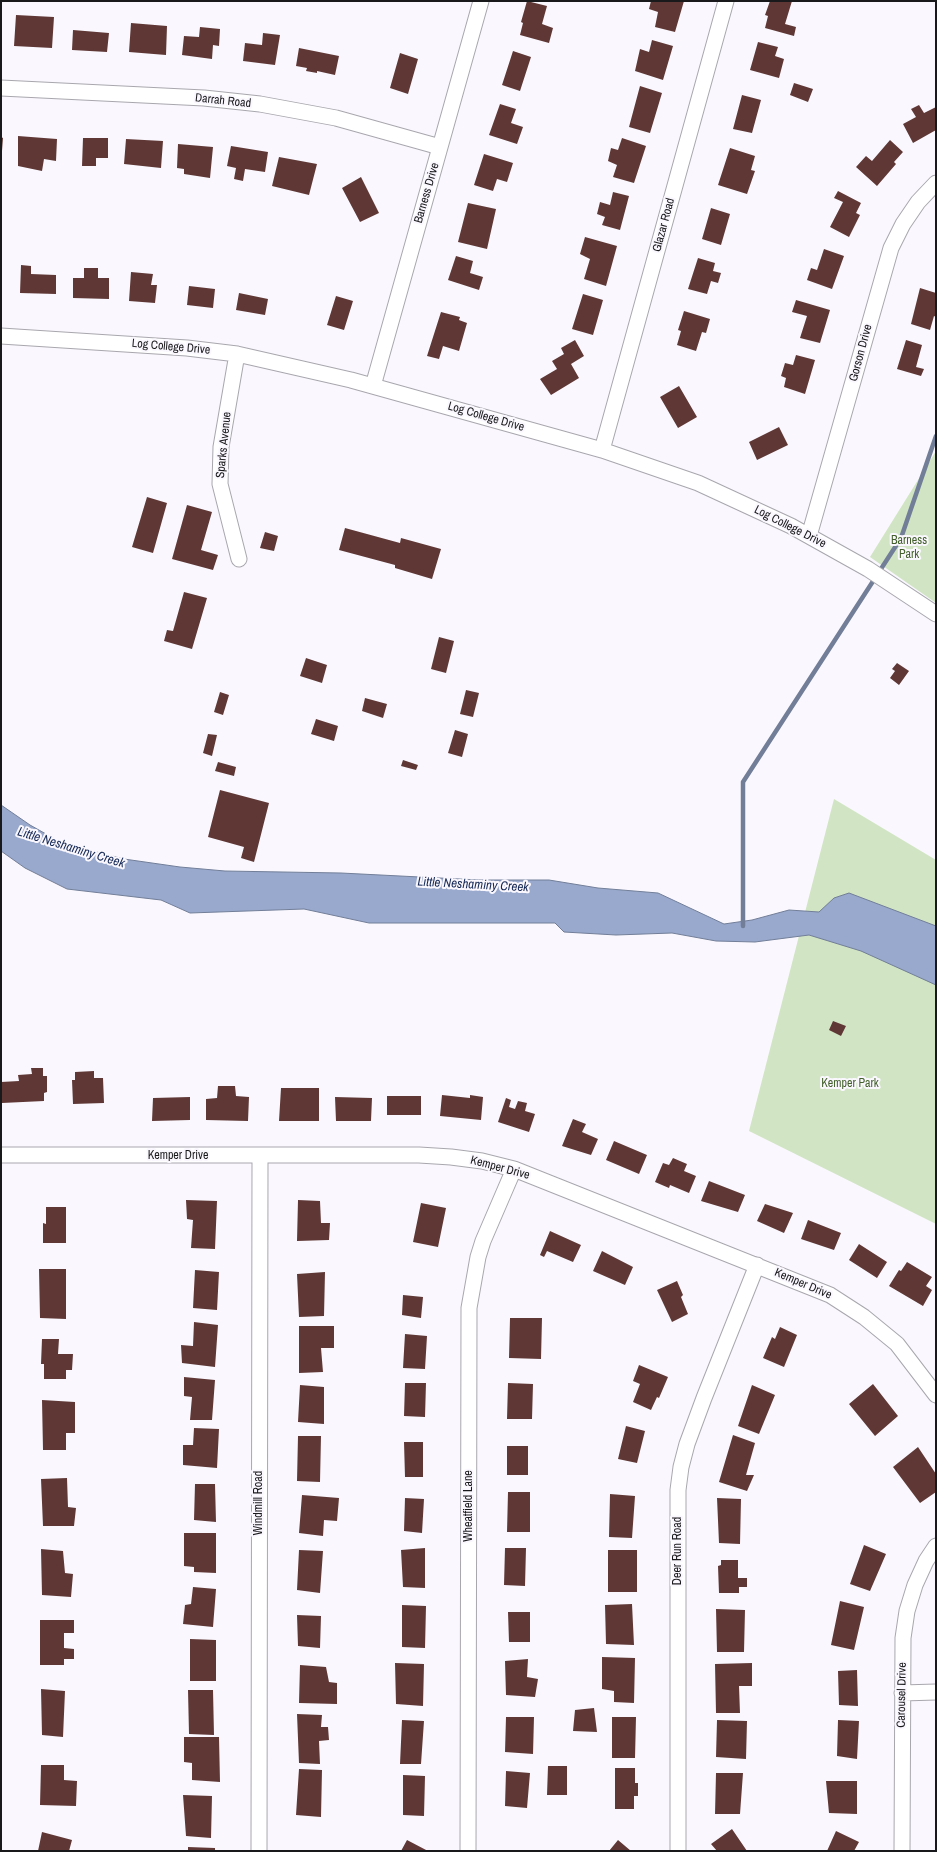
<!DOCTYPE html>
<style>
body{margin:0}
#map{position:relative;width:937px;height:1852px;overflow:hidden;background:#faf8fe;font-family:"Archivo Narrow",sans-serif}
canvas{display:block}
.frame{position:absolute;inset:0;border:2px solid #19181b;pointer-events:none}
</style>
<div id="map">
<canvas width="937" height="1852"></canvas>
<div class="frame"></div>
</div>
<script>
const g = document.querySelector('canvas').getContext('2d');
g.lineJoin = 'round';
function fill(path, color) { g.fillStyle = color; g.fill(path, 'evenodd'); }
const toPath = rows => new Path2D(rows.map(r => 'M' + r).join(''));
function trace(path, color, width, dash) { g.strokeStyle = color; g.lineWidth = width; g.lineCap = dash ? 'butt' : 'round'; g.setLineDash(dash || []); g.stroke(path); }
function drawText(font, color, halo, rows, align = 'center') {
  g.font = font + ' "Archivo Narrow",sans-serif'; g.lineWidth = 4; g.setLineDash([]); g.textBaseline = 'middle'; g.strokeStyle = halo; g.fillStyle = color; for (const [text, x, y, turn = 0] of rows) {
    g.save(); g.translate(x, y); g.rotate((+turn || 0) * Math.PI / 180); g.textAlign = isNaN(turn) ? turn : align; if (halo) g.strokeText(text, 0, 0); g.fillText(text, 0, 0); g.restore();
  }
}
fill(toPath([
 [936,451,936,603,870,557],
 [834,799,936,860,936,1224,749,1131]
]), '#d1e5c4');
const water = toPath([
 [1,805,30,825,62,843,124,859,180,867,225,871,341,873,479,880,549,880,598,888,658,893,724,924,752,920,789,910,819,912,834,898,849,893,936,926,936,985,861,951,809,935,755,942,716,941,672,933,616,935,564,932,555,923,369,923,304,909,190,913,161,900,67,889,25,868,1,851,1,805]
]);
fill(water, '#98a9cd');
trace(water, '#727e98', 1);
trace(toPath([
 [743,926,743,782,901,538,936,436]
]), '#727e98', 4.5);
fill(toPath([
 [527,1,547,6,542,24,553,28,549,43,520,35,523,23,521,22],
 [651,1,684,1,675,32,655,27,658,12,649,9],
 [770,1,792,1,785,24,796,27,794,36,765,28,768,16,765,15],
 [16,15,54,17,52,48,14,46],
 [131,23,167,26,166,55,129,52],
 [200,27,220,29,219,46,213,45,212,59,182,55,184,36,199,37],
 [73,30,109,33,107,52,72,50],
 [263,33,280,35,275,65,243,61,245,43,262,45],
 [652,40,673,46,663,80,635,71,640,49,649,52],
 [758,42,778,47,775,56,784,59,779,78,750,70],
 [299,48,339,56,335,75,317,71,317,73,306,71,307,68,296,66],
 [513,51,531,57,520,91,502,85],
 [400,53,418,59,408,94,390,88],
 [794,83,813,89,808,102,790,95],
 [640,86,662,93,650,133,629,127],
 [742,95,761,100,752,133,733,129],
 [500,104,516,109,511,123,523,127,517,144,489,135],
 [919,105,924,113,936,107,936,130,913,143,903,124,916,117,911,109],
 [18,136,57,139,56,161,44,159,42,171,18,166],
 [1,137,3,138,2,151,1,151],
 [83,138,108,138,108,158,96,158,96,166,82,166],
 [622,138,646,146,634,183,613,177,617,165,608,161,611,148,618,150],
 [126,139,163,141,161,168,124,164],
 [890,140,903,152,894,162,896,164,877,186,856,167,866,156,872,161],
 [178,144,213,147,210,178,184,174,184,169,177,168],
 [231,146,268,152,265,172,245,169,243,181,234,179,236,168,227,166],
 [730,148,755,156,751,170,755,171,747,194,718,185],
 [484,154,513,163,507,182,497,179,493,191,474,185],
 [279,157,317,164,309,195,272,186],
 [361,177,379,213,360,222,342,188],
 [838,191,861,203,856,213,860,215,849,237,830,227,843,202,834,198],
 [613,192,629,196,620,230,602,225,605,217,597,214,600,202,610,205],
 [468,203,496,209,487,249,458,242],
 [711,208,730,214,721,245,702,239],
 [585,237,617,246,606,286,584,279,590,259,580,254],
 [824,249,844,256,832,289,807,280,811,268,817,270],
 [456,256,473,261,470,273,483,277,479,290,448,280],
 [698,258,715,263,713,271,721,273,718,283,711,281,707,294,688,289],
 [21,265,31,266,31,274,56,275,56,294,20,293],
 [84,268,98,268,98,278,109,278,109,299,73,298,73,278,84,278],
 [131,272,153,274,151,285,157,285,155,303,129,301],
 [189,286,215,289,213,308,187,305],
 [920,288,936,293,936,317,934,316,930,330,911,324],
 [239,293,268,299,265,315,236,310],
 [583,294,603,300,593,335,572,329],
 [336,296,353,301,344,330,327,325],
 [796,300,830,310,820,343,800,338,807,316,792,312],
 [684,311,710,319,706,333,702,332,696,351,677,345,681,331,678,330],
 [441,312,460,317,459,320,467,323,459,351,443,346,439,359,427,356],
 [575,340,584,356,571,364,579,378,551,395,540,379,557,369,552,361,564,354,561,348],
 [906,340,922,345,916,367,924,369,921,376,897,369],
 [796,355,815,360,805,394,784,387,786,378,781,376,785,363,793,365],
 [679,386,697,417,678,428,660,397],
 [779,427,788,445,757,460,749,442],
 [147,497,167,503,153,553,132,547],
 [187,505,212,512,201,550,218,555,213,570,172,559],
 [345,528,400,543,401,538,441,549,432,579,395,568,395,565,339,550],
 [265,532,278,536,274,551,260,548],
 [184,592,207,598,192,649,164,641,167,630,173,631],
 [439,637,454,641,446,673,431,669],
 [306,658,327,665,322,683,300,676],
 [897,663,909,671,899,685,890,678,895,671,892,669],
 [466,690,479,693,473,717,460,714],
 [220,692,229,695,223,715,214,712],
 [365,698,387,704,383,718,362,711],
 [316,719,338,726,334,741,311,734],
 [455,730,468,734,462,757,448,753],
 [208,734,217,735,212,756,203,753],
 [403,760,418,765,416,770,401,766],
 [218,762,236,767,234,776,215,771],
 [220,790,269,803,254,862,241,858,244,847,208,837],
 [833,1021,846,1026,841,1036,829,1030],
 [31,1068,43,1068,43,1076,47,1076,47,1092,44,1093,44,1101,2,1103,1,1082,19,1081,18,1075,32,1074],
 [94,1071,94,1078,103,1078,104,1103,73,1104,72,1080,75,1080,75,1072],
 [218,1086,235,1086,236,1096,249,1097,248,1121,206,1120,206,1099,217,1098],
 [281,1088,319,1088,319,1121,279,1121],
 [442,1095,470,1098,470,1095,483,1097,481,1120,440,1116],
 [387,1096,421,1096,421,1115,387,1115],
 [190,1097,190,1120,152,1121,153,1098],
 [335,1097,372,1098,371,1121,336,1121],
 [506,1098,511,1100,509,1107,515,1109,518,1101,527,1103,525,1111,535,1114,529,1132,498,1122],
 [573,1119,586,1124,582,1132,598,1139,591,1155,562,1146],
 [614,1141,647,1155,639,1174,606,1160],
 [673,1158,687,1164,684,1171,696,1176,689,1193,670,1185,669,1188,655,1182,663,1163,669,1165],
 [709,1181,745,1195,738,1212,701,1201],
 [186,1200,217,1201,215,1249,191,1248,193,1220,187,1219],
 [298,1200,320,1201,321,1223,330,1223,329,1240,297,1241],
 [421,1203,446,1208,438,1247,413,1242],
 [765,1204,793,1213,784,1233,757,1221],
 [46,1207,66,1207,66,1243,43,1243,43,1223,46,1224],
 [808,1220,841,1233,834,1250,801,1239],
 [550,1231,581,1245,573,1262,547,1251,544,1257,540,1255],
 [859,1244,887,1262,877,1278,849,1260],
 [602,1251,633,1267,625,1285,593,1271],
 [907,1262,932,1277,926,1286,932,1290,923,1306,889,1286,899,1270,901,1271],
 [39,1269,66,1269,66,1319,40,1318],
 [195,1270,219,1272,217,1310,193,1308],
 [325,1272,324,1316,299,1317,297,1274],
 [677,1281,683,1295,681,1297,688,1314,672,1322,657,1290],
 [403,1295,423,1297,421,1318,402,1315],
 [510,1318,542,1318,541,1359,509,1358],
 [194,1322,218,1325,215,1367,182,1363,181,1345,193,1346],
 [299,1326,334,1326,334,1348,321,1348,323,1372,299,1373],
 [780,1327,797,1335,784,1367,763,1358,772,1337,775,1339],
 [405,1334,427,1336,425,1369,403,1368],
 [42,1339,59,1339,58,1354,73,1354,72,1370,66,1370,66,1379,44,1379,44,1364,41,1364],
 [639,1365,668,1377,659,1398,657,1397,651,1410,633,1402,640,1384,633,1381],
 [184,1377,215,1380,212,1420,190,1420,192,1397,184,1396],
 [405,1383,426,1383,425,1417,404,1416],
 [508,1383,533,1384,532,1419,507,1419],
 [873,1384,898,1416,875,1436,849,1404],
 [300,1385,324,1387,324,1424,298,1422],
 [752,1385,775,1395,759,1434,738,1426],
 [42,1400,75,1402,75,1433,66,1433,66,1450,43,1450],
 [626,1426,645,1431,637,1463,618,1459],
 [194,1428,219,1429,217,1468,183,1465,183,1445,193,1445],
 [733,1435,755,1443,746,1475,754,1475,747,1491,719,1482],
 [298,1436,321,1436,320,1482,297,1481],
 [404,1442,423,1442,423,1477,405,1477],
 [507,1446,528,1446,528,1475,507,1475],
 [918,1447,936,1474,936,1492,920,1503,893,1467],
 [67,1478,68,1507,76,1508,74,1526,43,1526,41,1479],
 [195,1484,215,1484,216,1522,194,1520],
 [508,1492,530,1492,530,1532,507,1532],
 [610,1494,635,1496,632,1538,609,1537],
 [302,1495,339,1498,337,1521,324,1520,323,1536,299,1533],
 [405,1498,424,1499,422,1533,404,1531],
 [717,1498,741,1499,740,1544,719,1543],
 [184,1533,216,1533,216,1573,194,1572,194,1567,184,1566],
 [864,1545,886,1554,870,1591,850,1584],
 [425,1548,425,1588,403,1587,401,1550],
 [505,1548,526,1548,525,1586,504,1585],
 [41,1549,63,1551,65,1573,73,1574,71,1597,42,1595],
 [299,1550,323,1551,320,1593,297,1590],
 [608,1550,637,1550,637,1592,608,1592],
 [721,1560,738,1560,738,1578,747,1578,747,1587,739,1587,739,1593,719,1593,718,1566,721,1565],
 [193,1587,216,1589,213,1627,183,1624,185,1605,191,1604],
 [840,1601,864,1607,854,1650,831,1645],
 [632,1604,634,1645,606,1644,605,1605],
 [402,1605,426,1606,425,1648,402,1647],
 [716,1609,745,1610,744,1652,717,1652],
 [508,1612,530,1612,530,1642,509,1642],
 [297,1615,321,1616,320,1648,298,1646],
 [40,1620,74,1620,74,1633,64,1633,64,1648,74,1649,74,1659,64,1659,64,1665,40,1665],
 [190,1639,216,1640,216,1681,190,1681],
 [602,1657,635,1658,634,1703,614,1702,614,1691,602,1689],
 [528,1659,527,1677,538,1679,535,1697,506,1695,505,1661],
 [395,1663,424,1664,423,1706,396,1704],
 [752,1663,752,1686,739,1686,740,1713,716,1713,715,1664],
 [300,1665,326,1667,329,1682,337,1683,337,1704,299,1703],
 [857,1670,858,1706,839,1705,838,1671],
 [41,1689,65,1691,63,1737,42,1735],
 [188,1690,213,1690,214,1735,189,1734],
 [594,1708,597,1732,573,1731,575,1710],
 [297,1714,322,1715,321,1727,328,1727,329,1740,319,1741,320,1764,299,1763],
 [506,1717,534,1717,533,1754,505,1752],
 [612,1717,636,1717,635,1758,612,1758],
 [402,1720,424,1721,421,1764,400,1764],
 [717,1720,747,1721,746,1759,716,1757],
 [838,1720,859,1721,857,1759,837,1756],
 [184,1737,219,1737,220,1782,192,1780,192,1763,184,1762],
 [41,1765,64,1765,64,1780,77,1781,76,1806,40,1805],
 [548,1766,567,1766,567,1795,547,1795],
 [615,1768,635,1768,635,1783,638,1783,638,1796,634,1796,634,1809,615,1809],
 [299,1769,322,1770,321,1817,296,1815],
 [506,1771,530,1773,527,1808,505,1806],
 [716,1773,743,1773,740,1814,715,1814],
 [403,1775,425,1776,424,1816,403,1815],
 [826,1781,857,1781,857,1814,829,1813],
 [183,1795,212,1796,211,1838,186,1836],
 [732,1829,747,1851,717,1851,711,1844],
 [836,1831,859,1842,854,1851,827,1851],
 [42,1832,72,1840,69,1851,38,1851],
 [407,1840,428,1851,401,1851],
 [618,1840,631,1851,609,1851],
 [188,1847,215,1848,215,1851,188,1851]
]), '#5f3836');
const street = toPath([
 [1,88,204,98,260,104,336,118,440,147],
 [1,336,187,348,237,354,351,380,602,450,698,483,791,526,868,569,936,614],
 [237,354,221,447,220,484,239,559],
 [373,386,481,1],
 [602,450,726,1],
 [809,536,891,248,903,224,918,202,936,183],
 [1,1155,419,1155,451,1157,482,1161,514,1169,830,1295,864,1317,897,1344,936,1395],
 [902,1693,936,1692],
 [259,1851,260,1156],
 [468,1851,469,1308,478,1257,483,1241,514,1169],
 [678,1851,678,1490,681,1467,687,1444,704,1398,757,1265],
 [902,1851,903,1638,907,1611,915,1585,926,1561,936,1546]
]);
trace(street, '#a9a7ae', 17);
trace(street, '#fff', 15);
drawText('12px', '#19181b', '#faf8fe', [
 ["Darrah Road",223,101,6],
 ["Barness Drive",427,193,-74],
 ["Glazar Road",664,225,-75],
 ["Log College Drive",171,347,5],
 ["Gorson Drive",861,353,-75],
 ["Log College Drive",486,417,16],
 ["Sparks Avenue",224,445,-84],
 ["Log College Drive",790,527,27],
 ["Kemper Drive",178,1156],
 ["Kemper Drive",500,1168,15],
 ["Kemper Drive",803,1284,23],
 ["Windmill Road",259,1503,-90],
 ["Wheatfield Lane",469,1506,-90],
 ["Deer Run Road",678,1551,-90],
 ["Carousel Drive",902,1695,-89]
]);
drawText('12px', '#43602c', '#faf8fe', [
 ["Barness",909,541],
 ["Park",909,555],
 ["Kemper Park",850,1084]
]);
drawText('italic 13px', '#142754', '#faf8fe', [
 ["Little Neshaminy Creek",71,848,17],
 ["Little Neshaminy Creek",473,885,3]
]);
</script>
